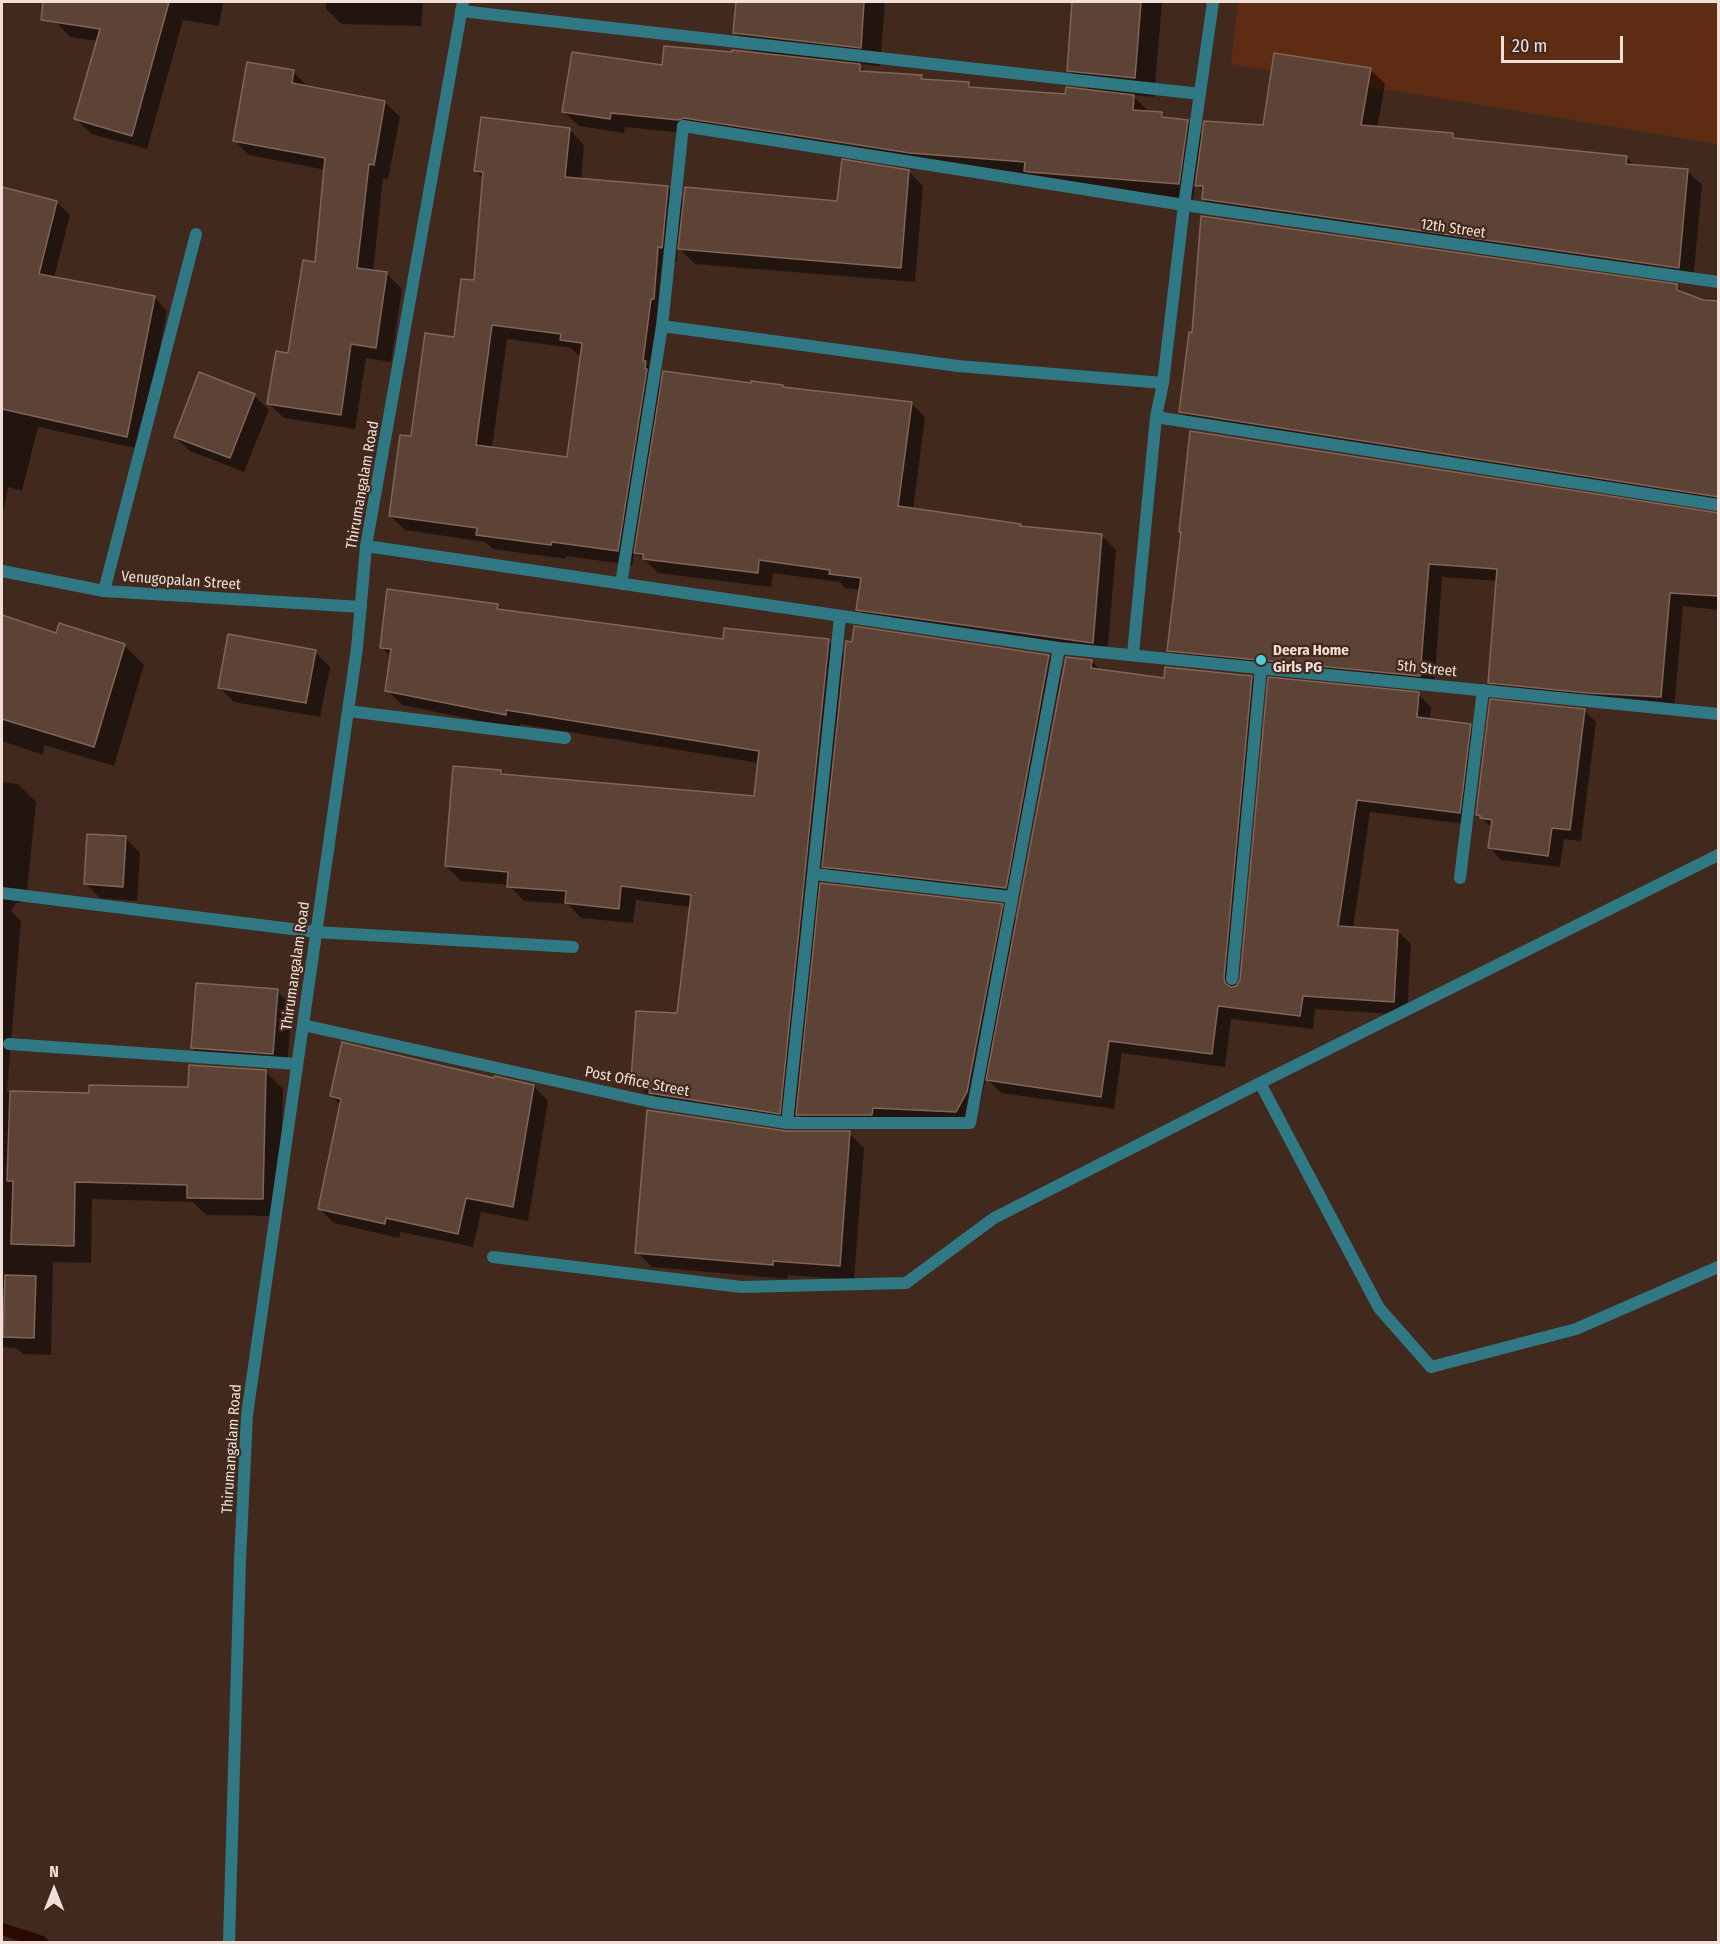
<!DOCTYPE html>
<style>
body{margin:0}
#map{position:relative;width:1720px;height:1944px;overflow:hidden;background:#41291d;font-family:"Fira Sans Condensed",sans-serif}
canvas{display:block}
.frame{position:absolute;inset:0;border:3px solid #efdfd7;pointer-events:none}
.north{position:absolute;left:24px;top:1860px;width:60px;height:60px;-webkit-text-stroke:4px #41291d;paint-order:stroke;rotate:0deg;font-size:16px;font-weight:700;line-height:24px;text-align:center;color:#efdfd7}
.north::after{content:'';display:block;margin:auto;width:21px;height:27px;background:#efdfd7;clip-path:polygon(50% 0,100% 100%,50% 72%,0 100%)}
.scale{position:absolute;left:1501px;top:36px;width:122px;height:27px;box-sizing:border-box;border:3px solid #efdfd7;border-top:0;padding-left:8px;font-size:18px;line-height:21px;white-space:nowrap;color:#efdfd7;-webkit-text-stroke:4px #41291d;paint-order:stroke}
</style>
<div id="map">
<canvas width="1720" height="1944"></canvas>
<div class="frame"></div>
<div class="north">N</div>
<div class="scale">20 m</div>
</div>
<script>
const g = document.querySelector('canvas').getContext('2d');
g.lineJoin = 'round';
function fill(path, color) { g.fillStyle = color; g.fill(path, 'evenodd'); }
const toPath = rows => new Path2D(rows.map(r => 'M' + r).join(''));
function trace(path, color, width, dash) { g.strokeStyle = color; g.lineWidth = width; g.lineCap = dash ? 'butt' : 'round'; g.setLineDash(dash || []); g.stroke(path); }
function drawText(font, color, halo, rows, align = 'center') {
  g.font = font + ' "Fira Sans Condensed",sans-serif'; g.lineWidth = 4.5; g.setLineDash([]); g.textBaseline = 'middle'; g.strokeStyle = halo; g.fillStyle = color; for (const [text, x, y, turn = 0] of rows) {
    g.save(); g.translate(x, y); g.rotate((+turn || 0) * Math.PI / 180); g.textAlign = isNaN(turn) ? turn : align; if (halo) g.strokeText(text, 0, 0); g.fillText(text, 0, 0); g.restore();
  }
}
fill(toPath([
 [1238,2,1718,2,1718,144,1231,64]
]), '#5d2c13');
fill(toPath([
 [59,2,223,2,219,26,183,20,147,149,91,134,76,119,98,41,70,37,56,22],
 [326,2,423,2,421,26,341,24,326,9],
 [737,2,885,2,880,66,858,64,867,73,921,76,925,80,968,83,974,89,1067,95,1090,91,1069,70,1074,2,1162,2,1154,97,1132,95,1148,111,1162,114,1168,119,1187,121,1204,137,1264,126,1370,69,1385,84,1377,128,1452,134,1458,140,1626,157,1635,166,1687,171,1702,185,1693,282,1218,213,1203,199,1204,192,1195,184,1193,199,1045,186,700,132,694,134,625,127,624,133,579,126,564,112,664,66,756,54,735,33],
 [293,72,309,88,385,102,400,117,388,179,383,178,373,272,387,274,402,289,391,362,366,358,355,429,284,418,269,404,289,355,316,263,326,170,249,155,234,140],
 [570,130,584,145,581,180,668,187,685,204,838,202,908,171,923,186,915,282,695,264,678,247,676,262,673,262,657,374,660,377,659,383,662,386,752,385,783,387,784,388,911,403,925,417,913,510,1020,525,1023,528,1102,536,1116,550,1107,656,872,623,858,609,861,590,845,588,840,582,773,573,771,587,658,573,635,551,632,565,566,556,566,559,493,549,485,542,405,530,390,516,412,438,455,338,475,282,484,178,476,171],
 [507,339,571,348,577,354,582,355,568,459,492,448],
 [2,189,56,202,70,215,54,278,154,297,167,311,140,449,38,427,22,491,8,487,2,520],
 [1677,286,1686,295,1702,301,1718,303,1718,508,1194,426,1181,412],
 [254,395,269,410,244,472,190,451,175,437],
 [1718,514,1718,610,1683,606,1674,710,1504,696,1490,682,1498,581,1442,577,1434,689,1183,664,1169,650,1183,533],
 [497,605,503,612,724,641,829,641,846,658,1049,656,1062,669,1018,900,837,879,822,864,820,884,1002,906,1018,921,1091,661,1102,671,1165,680,1251,677,1265,690,1237,987,1418,694,1431,707,1430,720,1470,725,1483,738,1473,825,1370,812,1353,928,1398,931,1411,944,1407,1015,1315,1009,1313,1029,1231,1019,1225,1067,1122,1053,1114,1109,1001,1093,986,1078,980,1105,970,1125,811,1128,796,1112,794,1128,665,1107,652,1094,647,1094,632,1079,678,1015,691,907,636,900,633,923,581,918,568,904,524,901,509,885,461,881,446,866,501,771,505,776,755,798,759,763,520,724,520,729,402,705,387,690,392,658,381,647],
 [2,617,57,635,124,645,144,665,114,766,44,745,43,755,2,741],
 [315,652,330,667,320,717,234,702,219,687],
 [1584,710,1596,722,1581,841,1564,839,1560,867,1501,860,1490,848,1492,828,1478,814],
 [2,782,18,784,36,802,26,901,16,903,11,911,21,921,7,1092,90,1095,189,1089,266,1072,283,1089,280,1216,206,1215,193,1202,92,1199,91,1263,53,1262,51,1355,23,1354,16,1348,2,1347],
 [126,838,140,853,137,901,100,898,85,883],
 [277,991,292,1006,287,1068,207,1063,192,1048],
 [495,1080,534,1086,548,1101,528,1221,481,1212,473,1247,401,1232,399,1238,334,1223,319,1208,341,1106,331,1095],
 [786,1133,849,1133,864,1148,854,1280,788,1275,787,1279,652,1267,637,1252]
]), '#0007');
trace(toPath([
 [2,1929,42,1942]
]), '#2a0a00', 12);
const building = toPath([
 [43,2,169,2,132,136,74,119,100,29,41,20,43,2],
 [736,2,864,2,861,48,733,33,736,2],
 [1072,2,1141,2,1135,78,1067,71,1072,2],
 [664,46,732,52,732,50,860,64,860,71,922,75,921,79,969,82,969,87,1065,94,1066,87,1134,95,1133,110,1162,112,1162,117,1188,120,1179,184,1029,172,1024,171,1025,162,910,153,684,118,678,120,611,113,610,119,562,112,572,52,662,65,664,46],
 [1274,53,1371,68,1361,125,1453,133,1453,138,1627,156,1626,164,1688,169,1679,268,1202,199,1203,186,1195,186,1204,121,1263,125,1274,53],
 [247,62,294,70,292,83,385,101,374,165,369,164,357,268,387,272,376,348,351,344,341,415,267,404,276,351,288,353,303,260,315,262,325,158,233,141,247,62],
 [481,117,570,128,565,177,668,186,662,248,658,247,654,299,651,299,643,361,646,361,645,369,647,369,618,551,552,542,551,545,476,535,477,528,389,516,400,435,411,436,425,333,454,337,461,279,474,280,483,172,474,171,481,117],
 [492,325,561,334,560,340,582,343,567,457,476,445,492,325],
 [842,159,909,170,901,268,678,249,685,187,837,201,842,159],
 [2,187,57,201,39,274,155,296,127,437,2,409,2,187],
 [1201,216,1677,284,1677,290,1703,300,1719,301,1719,497,1179,412,1189,332,1192,333,1201,216],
 [663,371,751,383,751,381,783,385,783,387,912,402,898,506,1021,524,1020,526,1102,534,1093,643,856,610,861,578,829,574,830,570,759,560,758,573,643,559,643,554,634,553,663,371],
 [199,372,255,394,230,458,174,437,199,372],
 [1190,431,1719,513,1719,596,1670,593,1661,697,1587,693,1488,683,1497,569,1429,564,1420,676,1167,651,1181,532,1179,532,1190,431],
 [387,589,498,604,497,609,723,639,724,628,829,639,780,1114,649,1093,650,1081,631,1080,636,1011,677,1013,691,895,621,886,619,909,565,903,566,891,507,887,508,872,445,866,453,766,501,770,501,774,754,796,759,751,506,710,506,715,385,691,391,649,380,648,387,589],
 [2,615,56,633,59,623,125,644,94,747,2,719,2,615],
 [854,626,1049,655,1006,888,822,867,846,641,852,642,854,626],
 [228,634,316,650,306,703,218,688,228,634],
 [1066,657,1092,660,1091,668,1164,678,1165,667,1252,676,1224,978,1225,983,1231,987,1236,986,1240,980,1268,677,1419,692,1417,717,1471,724,1460,813,1357,800,1338,926,1398,930,1394,1002,1303,996,1300,1016,1218,1006,1212,1054,1109,1041,1101,1097,986,1080,1066,657],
 [1490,699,1585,709,1570,830,1552,828,1548,856,1488,848,1492,820,1480,818,1480,815,1476,815,1490,699],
 [87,834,126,836,123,887,84,884,87,834],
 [820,883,1003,904,967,1092,956,1112,873,1108,872,1115,796,1115,820,883],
 [196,983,278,989,273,1054,191,1048,196,983],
 [342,1042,494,1078,495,1076,534,1085,513,1207,466,1198,458,1234,386,1218,385,1224,318,1209,341,1099,330,1096,342,1042],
 [189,1065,266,1070,263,1199,187,1198,187,1185,75,1182,74,1246,11,1244,13,1181,7,1181,10,1091,89,1093,89,1085,188,1087,189,1065],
 [647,1110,786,1131,850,1131,840,1266,773,1261,773,1265,635,1253,647,1110],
 [5,1275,36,1276,34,1338,3,1337,5,1275]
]);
fill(building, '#5d4336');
trace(building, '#816558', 1.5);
trace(toPath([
 [1260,1083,1718,855],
 [493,1257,741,1287,906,1283,994,1218,1260,1083,1379,1308,1431,1367,1576,1329,1718,1267]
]), '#307883', 12);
trace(toPath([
 [461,11,1200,94],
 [1163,383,958,366,662,326,683,126,1184,205,1718,282],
 [1156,417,1718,505],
 [2,571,104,591,361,607],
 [621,584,662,326],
 [104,591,196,234],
 [1059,648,1718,714],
 [1133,654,1156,417,1163,383,1184,205,1213,2],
 [348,711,565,738],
 [814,874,1012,897],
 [1460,878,1483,690],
 [2,893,316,932,573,947],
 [1232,979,1261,667],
 [303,1025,651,1102,787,1123,970,1123,1059,648,366,546],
 [9,1044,297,1064],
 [787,1123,840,617]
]), '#307883', 12);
trace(toPath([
 [229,1942,240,1561,247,1415,357,648,366,546,463,2]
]), '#307883', 12);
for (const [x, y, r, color] of [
 [1261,660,6,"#54cadd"]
]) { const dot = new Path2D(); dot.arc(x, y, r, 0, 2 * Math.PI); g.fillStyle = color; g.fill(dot); trace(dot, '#41291d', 2); }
drawText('15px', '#efdfd7', '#41291d', [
 ["12th Street",1453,229,8],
 ["Thirumangalam Road",363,485,-80],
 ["Venugopalan Street",181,581,4],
 ["5th Street",1427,669,6],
 ["Thirumangalam Road",296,966,-82],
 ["Post Office Street",637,1082,11],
 ["Thirumangalam Road",232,1449,-86]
]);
drawText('bold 15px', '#efdfd7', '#41291d', [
 ["Deera Home",1273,651],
 ["Girls PG",1273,668]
], 'left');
</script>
